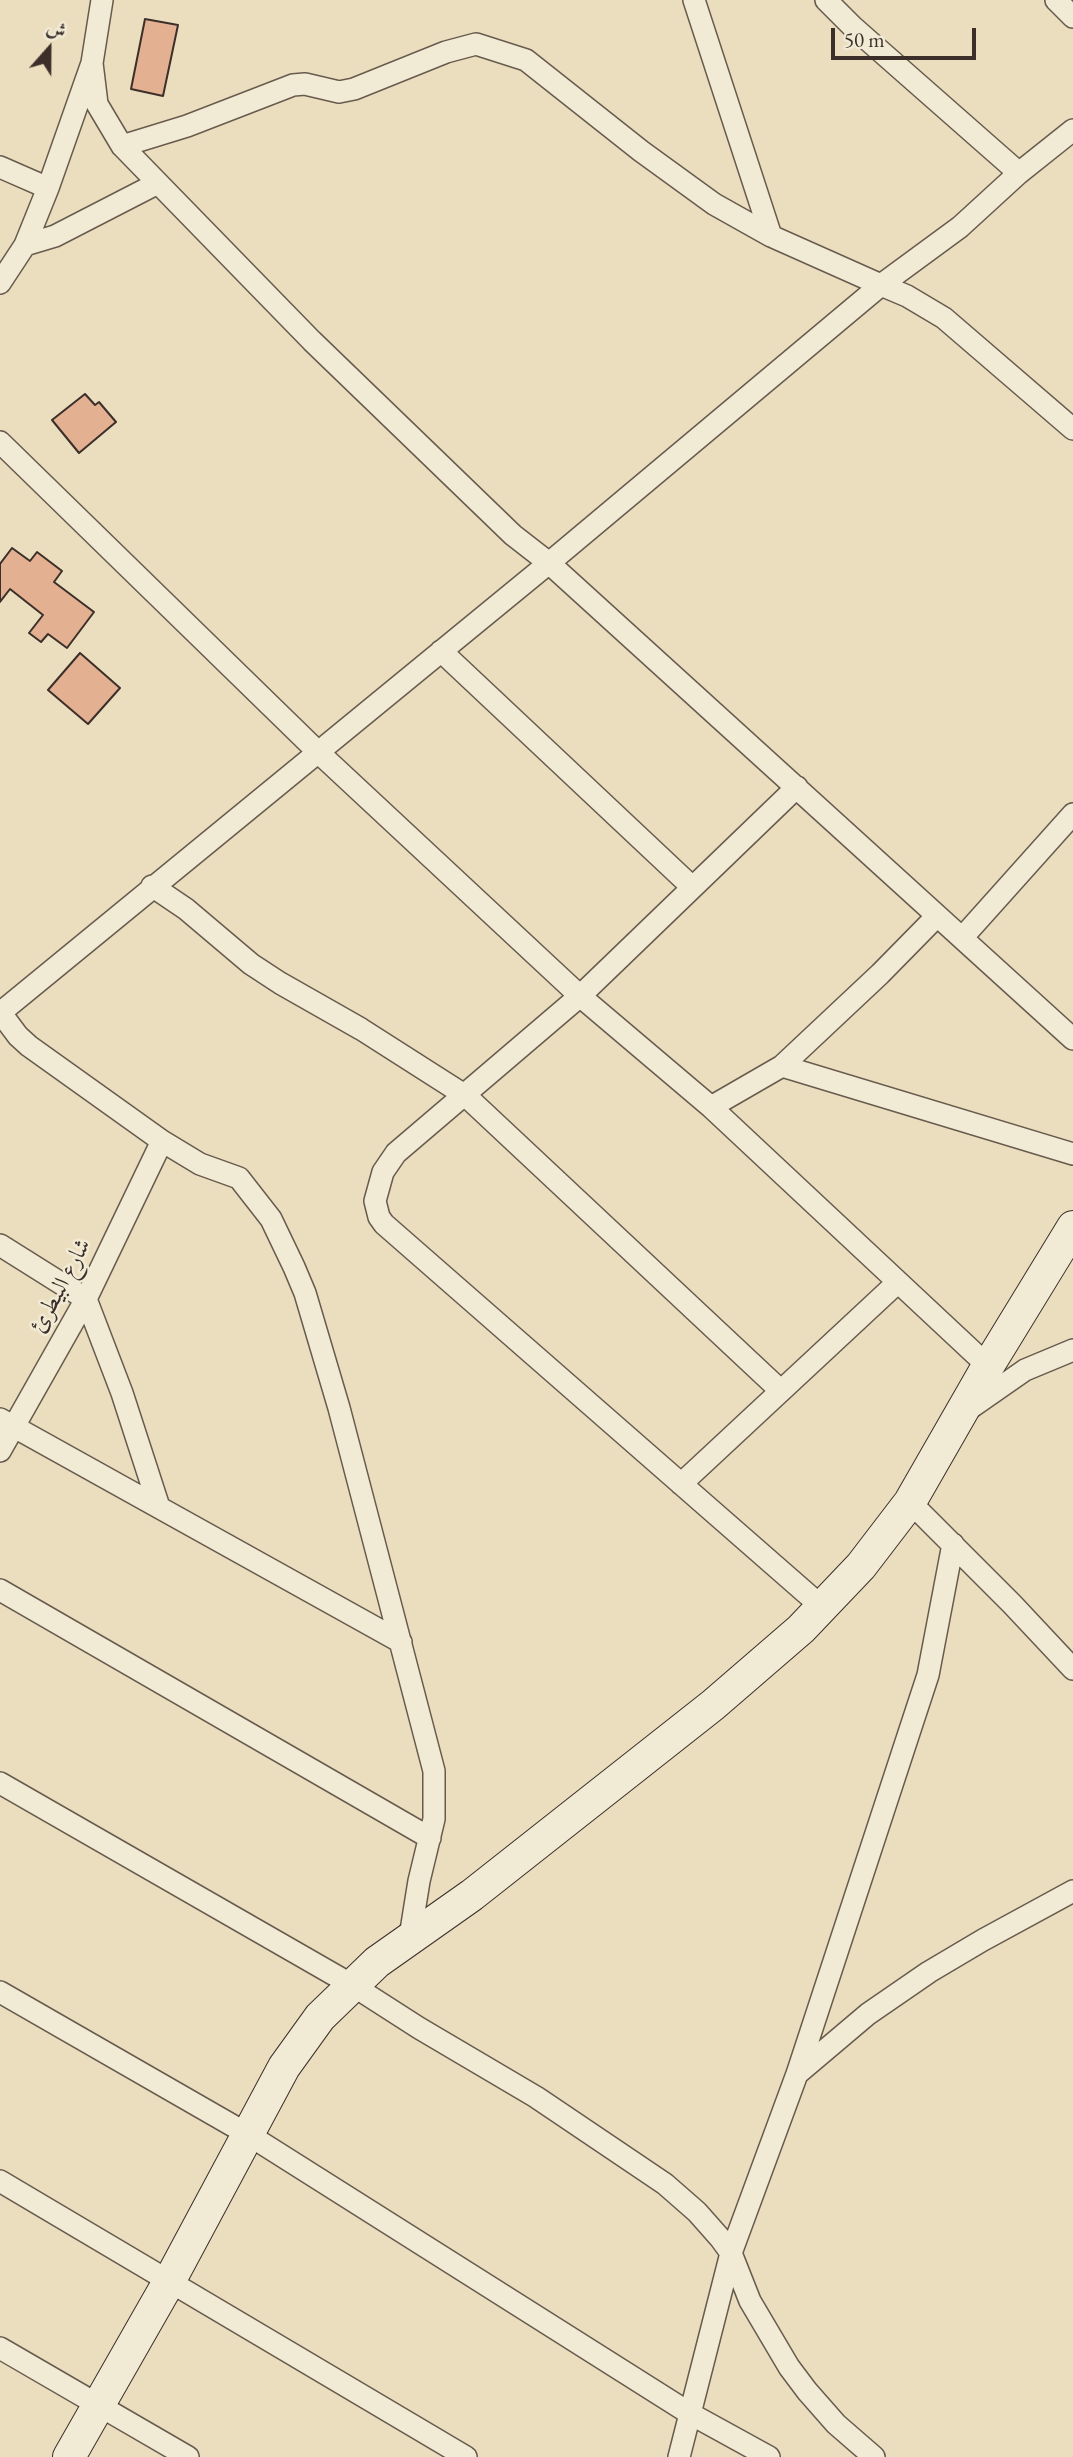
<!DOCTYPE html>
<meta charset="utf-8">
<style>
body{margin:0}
#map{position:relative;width:1073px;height:2457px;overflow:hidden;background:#eadebe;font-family:"EB Garamond",Amiri,serif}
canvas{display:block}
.north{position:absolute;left:14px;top:14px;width:70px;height:70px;-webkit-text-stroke:5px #f1ead5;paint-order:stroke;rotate:21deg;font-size:19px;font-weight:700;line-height:28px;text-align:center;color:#3c2f29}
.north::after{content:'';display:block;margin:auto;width:24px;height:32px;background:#3c2f29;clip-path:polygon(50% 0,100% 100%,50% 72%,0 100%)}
.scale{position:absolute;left:831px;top:28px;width:145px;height:32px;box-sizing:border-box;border:4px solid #3c2f29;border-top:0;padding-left:9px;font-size:21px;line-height:24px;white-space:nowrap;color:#3c2f29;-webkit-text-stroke:5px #f1ead5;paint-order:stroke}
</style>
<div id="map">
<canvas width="1073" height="2457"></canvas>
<div class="north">ش</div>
<div class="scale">50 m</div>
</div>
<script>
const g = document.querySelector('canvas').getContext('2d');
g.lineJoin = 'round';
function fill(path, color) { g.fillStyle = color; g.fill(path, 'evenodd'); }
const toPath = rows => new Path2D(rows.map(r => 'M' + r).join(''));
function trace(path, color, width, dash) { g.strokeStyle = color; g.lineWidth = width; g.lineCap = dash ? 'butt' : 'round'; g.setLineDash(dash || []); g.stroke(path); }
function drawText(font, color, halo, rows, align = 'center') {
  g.font = font + ' "EB Garamond",Amiri,serif'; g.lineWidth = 5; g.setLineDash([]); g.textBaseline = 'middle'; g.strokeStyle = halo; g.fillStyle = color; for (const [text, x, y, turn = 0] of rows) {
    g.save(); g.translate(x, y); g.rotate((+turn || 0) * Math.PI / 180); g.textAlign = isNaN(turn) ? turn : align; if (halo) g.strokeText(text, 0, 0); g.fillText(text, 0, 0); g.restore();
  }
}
const building = toPath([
 [145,19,178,25,163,96,131,89,145,19],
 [85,394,95,405,99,402,116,422,79,453,52,420,85,394],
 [12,548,30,561,37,552,62,571,54,582,94,612,67,648,48,634,41,642,29,633,43,615,10,589,0,602,0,564,12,548],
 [80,653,120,688,88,724,48,690,80,653]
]);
fill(building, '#e4b092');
trace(building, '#3c2f29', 2);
const street = toPath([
 [694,0,771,236,881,285,960,227,1019,173,1073,130],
 [826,0,853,27,1019,173],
 [1056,0,1073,17],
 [92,63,97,104,122,146,312,341,513,535,549,563,1073,1039],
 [122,146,187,126,293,85,305,84,339,92,354,89,446,52,476,44,526,60,641,151,714,204,771,236],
 [0,167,48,188],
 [25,245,55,236,158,183],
 [0,283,25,245,48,188,92,63,102,0],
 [0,442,317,751,580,996,711,1107,988,1366],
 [441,651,692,887],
 [797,787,580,996,396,1153,383,1172,375,1201,379,1217,384,1224,822,1607],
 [152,886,186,909,251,964,280,983,361,1029,466,1096,781,1391],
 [962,938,1073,814],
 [0,1012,18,1036,29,1046,162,1141,200,1164,239,1178,271,1219,294,1267,305,1293,339,1408,434,1771,434,1819,419,1881,410,1937],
 [0,1013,549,563,881,285,907,296,944,318,1073,429],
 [782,1066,1073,1154],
 [711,1107,782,1066,880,974,937,916],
 [0,1245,86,1299,122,1393,159,1507],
 [969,1409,1025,1370,1073,1350],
 [0,1419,401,1642],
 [0,1451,86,1299,162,1141],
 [681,1484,898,1282],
 [910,1502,1012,1604,1073,1669],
 [0,1590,430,1838],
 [0,1783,352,1985,419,2028,536,2097,665,2184,697,2212,720,2238,731,2253,750,2301,789,2367,807,2391,836,2424,874,2457],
 [0,1992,249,2135,689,2413,769,2457],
 [797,2074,868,2014,929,1972,983,1940,1073,1891],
 [0,2181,466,2457],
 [0,2348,188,2457],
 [679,2457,731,2253,797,2074,928,1675,953,1544]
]);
const secondary = toPath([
 [69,2457,170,2280,284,2067,320,2017,377,1962,472,1895,713,1705,801,1629,861,1566,910,1502,988,1366,1073,1227]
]);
trace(street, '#685b4e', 24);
trace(secondary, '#3c2f29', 34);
trace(street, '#f1ead5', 21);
trace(secondary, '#f1ead5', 32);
drawText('23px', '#3c2f29', '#f1ead5', [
 ["شارع البيطرئ",61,1286,-62]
]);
</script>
